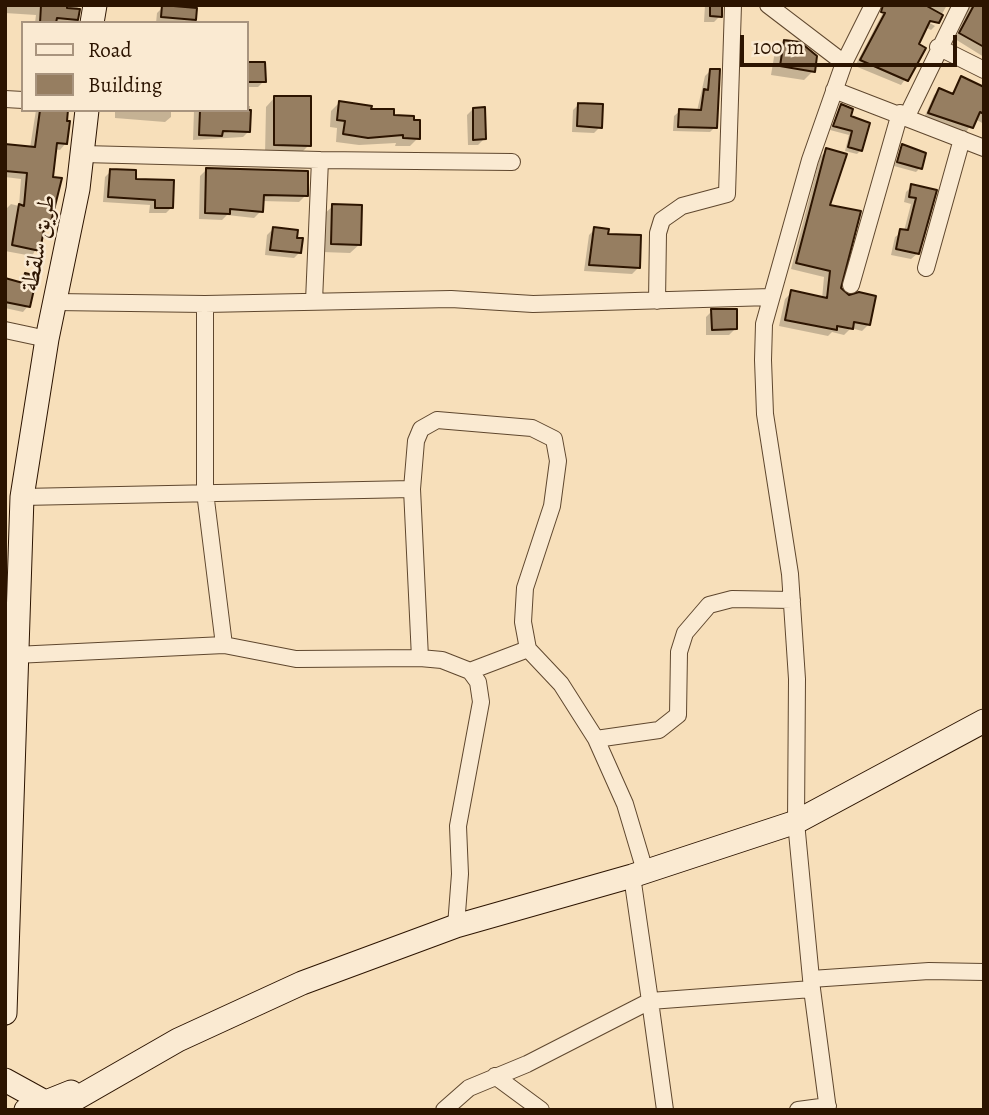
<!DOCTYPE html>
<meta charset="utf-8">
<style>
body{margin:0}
#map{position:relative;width:989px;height:1115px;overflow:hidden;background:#f7dfba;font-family:Alegreya,serif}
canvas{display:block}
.frame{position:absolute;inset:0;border:7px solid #2c1400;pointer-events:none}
.legend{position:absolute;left:21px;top:21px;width:228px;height:91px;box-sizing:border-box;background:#faead2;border:2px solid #a8947e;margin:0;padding:9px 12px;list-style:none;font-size:21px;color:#2c1400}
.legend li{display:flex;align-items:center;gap:14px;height:35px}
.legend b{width:35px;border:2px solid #a8947e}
.scale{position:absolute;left:740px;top:35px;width:217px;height:32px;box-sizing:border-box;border:4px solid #2c1400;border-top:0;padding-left:9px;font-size:21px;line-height:24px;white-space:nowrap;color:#2c1400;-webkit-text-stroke:5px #faead2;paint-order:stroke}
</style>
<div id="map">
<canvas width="989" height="1115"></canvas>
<div class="frame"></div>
<ul class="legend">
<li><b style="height:9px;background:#faead2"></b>Road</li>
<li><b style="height:19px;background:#967e61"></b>Building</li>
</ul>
<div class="scale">100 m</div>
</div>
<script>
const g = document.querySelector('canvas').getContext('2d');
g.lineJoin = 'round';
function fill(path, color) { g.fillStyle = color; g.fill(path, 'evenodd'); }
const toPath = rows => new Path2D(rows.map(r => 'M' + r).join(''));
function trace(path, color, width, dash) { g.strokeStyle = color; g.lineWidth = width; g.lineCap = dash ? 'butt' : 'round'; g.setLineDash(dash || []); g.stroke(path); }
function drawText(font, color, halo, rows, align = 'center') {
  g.font = font + ' Alegreya,Amiri,serif'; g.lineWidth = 5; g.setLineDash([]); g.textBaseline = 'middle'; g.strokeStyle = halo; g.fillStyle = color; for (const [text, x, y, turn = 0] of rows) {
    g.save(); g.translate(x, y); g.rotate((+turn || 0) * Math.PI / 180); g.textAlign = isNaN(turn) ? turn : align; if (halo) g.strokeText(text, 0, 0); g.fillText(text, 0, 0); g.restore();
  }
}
fill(toPath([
 [5,5,78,5,76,23,35,23,36,15,5,13],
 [705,5,723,5,720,16,714,22,704,22],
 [887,5,947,5,937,23,923,15,921,18,935,26,931,30,925,27,916,44,926,50,901,85,855,66],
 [964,5,984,5,984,57,955,39,967,12],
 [163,7,194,20,191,23,156,23,157,13],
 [784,42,813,71,804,80,771,75,775,51],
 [247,64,264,64,264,81,258,87,247,87],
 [710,71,715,127,710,132,673,131,674,116,680,111,697,111,705,76],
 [961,78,984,89,984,124,975,119,966,132,924,118,934,95,939,90,951,95],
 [275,97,309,145,300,154,265,154,266,107],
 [339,103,392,117,418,138,410,146,395,146,396,143,359,145,336,142,337,128,330,127,331,111],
 [579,104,600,127,594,133,572,132,573,110],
 [247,106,250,106,249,131,243,137,193,140,194,110,247,110],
 [841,106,849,117,861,150,857,154,845,151,849,135,830,130],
 [473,109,484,139,478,145,468,145,467,115],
 [67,110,66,143,60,150,54,149,47,229,32,256,5,251,5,210,11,204,19,206,21,179,5,177,5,146,30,148,36,110],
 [115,110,171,110,171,117,165,122,115,118],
 [903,146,920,168,916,172,894,166],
 [827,150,828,207,839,289,869,324,862,331,851,328,844,335,832,332,828,336,779,326,785,299,792,292,822,299,824,277,791,269,820,157],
 [207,169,306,195,299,202,262,201,261,211,254,218,227,215,222,220,199,219,200,176],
 [111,171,134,181,172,207,166,213,149,213,150,205,103,202,105,177],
 [912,186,934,191,918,253,911,259,891,255,895,237,904,231,911,204,904,202,906,192],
 [333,206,360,244,350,253,322,252,323,215],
 [273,229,300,252,294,258,265,255,267,235],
 [595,229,606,235,638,268,632,274,584,271,589,235],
 [26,275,28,306,23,312,5,308,5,280,20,284],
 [712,311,735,329,729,335,706,335,706,317]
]), '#0003');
const building = toPath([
 [41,5,67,5,67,8,80,9,78,20,57,18,56,23,40,23,41,5],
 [162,5,197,8,196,20,161,17,162,5],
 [710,5,722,5,722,17,710,16,710,5],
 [883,5,925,5,943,15,939,23,930,21,919,44,926,48,908,81,860,60,885,13,881,12,883,5],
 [974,5,984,5,984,47,959,33,974,5],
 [784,40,800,42,817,56,815,72,780,66,784,40],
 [247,62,265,62,266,82,247,82,247,62],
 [710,69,720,69,717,128,678,127,679,109,701,110,704,89,708,90,710,69],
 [961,76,984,87,984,114,980,112,973,128,928,113,939,88,953,94,961,76],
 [274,96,311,96,311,146,274,145,274,96],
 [339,101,372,106,371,109,394,109,394,115,414,116,414,120,420,120,420,139,403,138,403,135,368,138,343,134,345,121,337,120,339,101],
 [578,103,603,104,602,128,577,126,578,103],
 [841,104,853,109,851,116,870,123,862,151,848,147,852,131,833,126,841,104],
 [485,107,486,139,473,140,473,108,485,107],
 [40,110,68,110,67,121,70,121,67,144,57,143,53,177,62,178,49,230,44,229,40,251,12,245,19,204,24,206,27,173,5,171,5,144,35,147,40,110],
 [200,110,251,110,250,132,223,131,222,136,199,135,200,110],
 [902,144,926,153,922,169,897,162,902,144],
 [826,148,847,154,830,205,861,211,841,288,849,295,859,292,876,296,870,325,854,322,853,329,837,326,837,330,785,320,791,290,827,298,830,271,796,263,826,148],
 [206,168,308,171,308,196,264,195,263,212,230,209,230,214,205,213,206,168],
 [110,169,136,170,136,179,174,180,173,208,155,208,155,200,108,197,110,169],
 [911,184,937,190,919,254,896,249,900,229,908,230,916,198,909,197,911,184],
 [332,204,362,205,361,245,331,244,332,204],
 [273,227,298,230,297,238,303,238,301,253,270,250,273,227],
 [594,227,609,229,608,234,641,235,640,268,589,265,594,227],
 [25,273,37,276,30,307,5,302,5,278,23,283,25,273],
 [711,309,737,309,737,329,712,330,711,309]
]);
fill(building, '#967e61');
trace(building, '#2c1400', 2);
const street = toPath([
 [768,5,844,63],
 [938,47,984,70],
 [834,90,984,148],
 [5,99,23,100],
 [907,116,961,5],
 [83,154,320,160,314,301],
 [320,160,512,162],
 [926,268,962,139],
 [851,285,900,113],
 [657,301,658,233,662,220,682,206,727,194,733,5],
 [55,302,205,304,451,299,533,304,771,297],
 [205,304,205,492,224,645],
 [5,330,47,339],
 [412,489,416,441,421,429,437,420,532,428,554,439,558,461,552,506,525,588,523,622,528,649,561,684,596,739,625,804,645,871],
 [22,497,412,489,420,658],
 [15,655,224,645,296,659,420,658,442,660,470,671,478,682,481,702,458,826,460,874,456,926],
 [470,671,528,649],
 [596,739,659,730,678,715,679,652,685,633,709,605,732,599,792,600],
 [811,979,929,971,984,972],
 [495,1076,541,1110],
 [444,1110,469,1088,527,1064,650,1001,632,876],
 [665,1110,650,1001,812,989],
 [798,1110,828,1106],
 [828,1110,812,989,796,822,797,679,790,574,765,414,763,360,764,324,810,160,844,63,873,5]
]);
const secondary = toPath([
 [92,23,95,5],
 [5,1013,22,497,47,339,78,189,87,110],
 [5,1080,45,1102],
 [26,1110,71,1092],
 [56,1110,178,1040,302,983,456,926,632,876,796,822,984,721]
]);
trace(street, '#5f472e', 18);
trace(secondary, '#2c1400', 25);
trace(street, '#faead2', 16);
trace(secondary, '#faead2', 23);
drawText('24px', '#2c1400', '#faead2', [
 ["طريق سلقطة",40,243,-79]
]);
</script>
